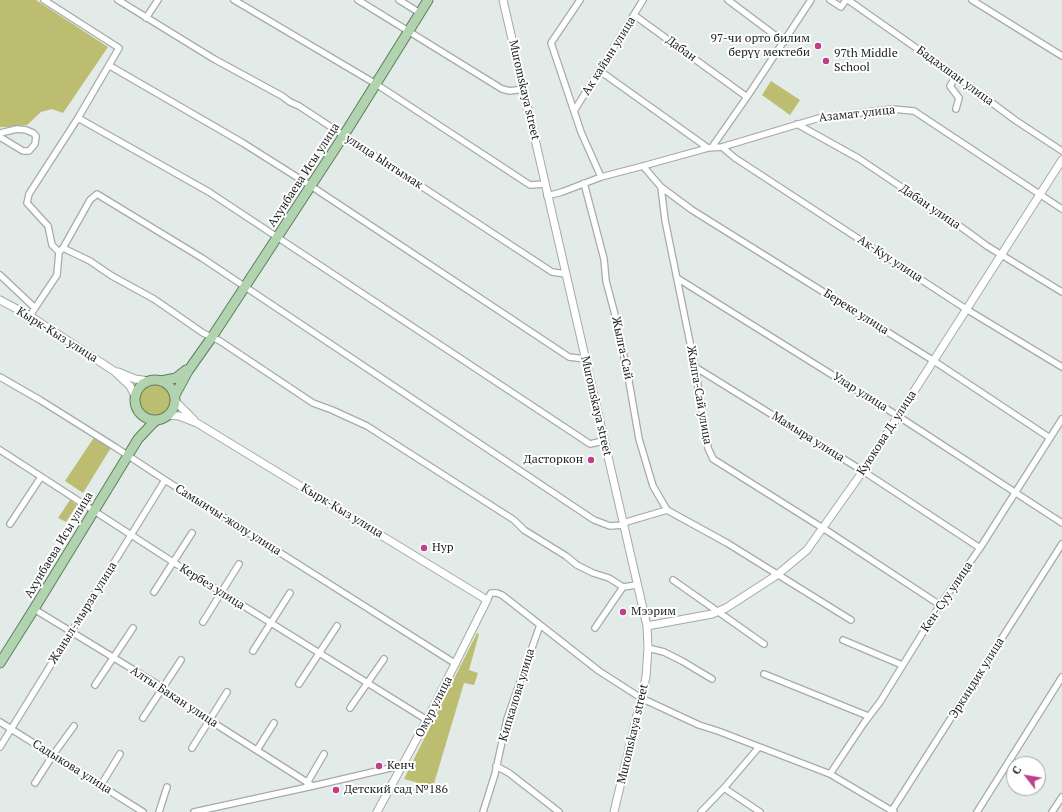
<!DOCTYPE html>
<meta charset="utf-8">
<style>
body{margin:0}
#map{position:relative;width:1062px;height:812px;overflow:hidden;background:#e3ebe9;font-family:"PT Serif",serif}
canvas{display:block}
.north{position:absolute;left:1006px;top:756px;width:40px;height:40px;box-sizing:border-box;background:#fff;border:1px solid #a4a5a5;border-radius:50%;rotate:301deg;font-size:11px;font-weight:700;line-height:16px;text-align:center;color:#1c1f1e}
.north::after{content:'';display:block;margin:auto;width:14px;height:18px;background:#bf3f89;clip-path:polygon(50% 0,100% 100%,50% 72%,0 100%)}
</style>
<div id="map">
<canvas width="1062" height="812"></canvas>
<div class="north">С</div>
</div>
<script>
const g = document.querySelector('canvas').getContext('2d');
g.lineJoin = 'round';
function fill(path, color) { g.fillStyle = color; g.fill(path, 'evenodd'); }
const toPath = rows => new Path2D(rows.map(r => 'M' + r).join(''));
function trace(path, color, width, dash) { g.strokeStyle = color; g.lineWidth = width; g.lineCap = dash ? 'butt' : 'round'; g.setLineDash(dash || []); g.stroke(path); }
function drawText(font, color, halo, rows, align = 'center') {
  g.font = font + ' "PT Serif",serif'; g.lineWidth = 4; g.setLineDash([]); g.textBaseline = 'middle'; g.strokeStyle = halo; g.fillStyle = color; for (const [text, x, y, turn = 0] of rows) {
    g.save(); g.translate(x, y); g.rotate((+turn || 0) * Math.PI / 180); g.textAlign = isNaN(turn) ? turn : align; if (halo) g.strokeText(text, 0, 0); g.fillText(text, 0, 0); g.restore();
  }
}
fill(toPath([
 [0,0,36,0,108,47,63,113,52,109,41,112,27,125,9,127,0,127],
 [771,81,800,100,790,115,762,95],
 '139 400a16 16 0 1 1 32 0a16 16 0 1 1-32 0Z',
 [95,436,112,446,83,493,65,481],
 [70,500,77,505,66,522,58,518],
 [477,633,479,634,469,670,478,673,474,685,464,683,433,787,404,779]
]), '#bcbd71');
const minor = toPath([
 [44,0,119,48,78,118,29,194,27,203,48,226,52,245,59,252],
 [118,0,214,59,282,96,290,102,299,106,552,272,566,274],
 [234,0,376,84,530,185,545,184],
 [358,0,502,89,510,91,523,89],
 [399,0,420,13],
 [580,0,551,43,581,132,601,177],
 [728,0,784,42],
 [830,0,841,7,846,0],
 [848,0,956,76,1015,120,1062,151],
 [972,0,1062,56],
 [634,15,747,97],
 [146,18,158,0],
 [110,66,243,143,311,186,569,357,585,359],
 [600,71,708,148],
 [956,76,950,86,959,98,956,109],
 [574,111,643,0],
 [78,118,209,192,590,444,603,441],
 [797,124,858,158,961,227,987,246,1062,292],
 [0,133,17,129,26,130,33,133,36,136,35,144,29,151,23,151,0,137],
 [712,147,747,97,811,0],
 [722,147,735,158,966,309,1062,367],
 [643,166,661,187,665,220,695,367,708,448,713,459,829,532,940,605],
 [584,183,604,259,606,281,614,311,627,370,639,439,653,486,667,510],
 [661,187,692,210,934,361,1050,438],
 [547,196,562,192,601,177,643,166,708,148,722,147,819,118,892,109,914,111,1062,209],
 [63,248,90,261,112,276,154,299,203,333,220,341,313,403,332,410,367,426,514,520,524,530,566,556,577,565,593,573,609,578,623,587,637,585],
 [0,275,35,308,30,316],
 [677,278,898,416,1062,523],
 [35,308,57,275,59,252,63,248,90,200,97,194,202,258,594,520,610,526,624,525],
 [695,367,863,471,980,548],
 [0,377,40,400,115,447,165,480,456,664],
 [0,450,173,562,427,720],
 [623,523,667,510,727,543,851,620],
 [10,524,41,477],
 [673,580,764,644],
 [154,592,192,533],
 [487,600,491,593,497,593,502,595,599,671,641,698,699,725,718,731,830,774,894,812],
 [34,609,160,686,165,692,313,786],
 [203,622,239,564],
 [595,628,623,587],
 [843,640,902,665],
 [648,648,664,652,682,661,712,679],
 [253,651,290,593],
 [764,674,868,716],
 [299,684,337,626],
 [95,685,133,628],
 [350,708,384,659],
 [143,718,181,660],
 [0,722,143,812],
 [0,747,165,480],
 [192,748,227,692],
 [257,750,274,723],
 [496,766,509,773,559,812],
 [830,774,864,723,880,702,940,605,980,548,1062,419],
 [35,783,53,755,74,726],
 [307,783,324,754],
 [101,785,120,754],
 [724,788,760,812],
 [159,812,167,787],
 [194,812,313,786,403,765],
 [483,812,495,774,507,719,540,625],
 [701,812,724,788,759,747],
 [891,812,1062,544],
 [977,812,1062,677],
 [1052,812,1062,797]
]);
const tertiary = toPath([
 [503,0,647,626,648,648,646,677,614,812],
 [0,300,30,316,114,371,130,386,135,396],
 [118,372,135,379,149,381],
 [175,401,194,420],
 [168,415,179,416,197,423,487,600,427,720,377,812],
 [647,626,712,614,726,608,777,575,807,550,863,471,1062,160]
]);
const primary = toPath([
 '135 400a20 20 0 1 1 40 0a20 20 0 1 1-40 0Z',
 [161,381,176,378,186,370],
 [175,395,188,371,212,337,344,135,428,0],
 [0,663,34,609,138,439,153,423,157,420]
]);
trace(minor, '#a4aba9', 8);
trace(tertiary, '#a4aba9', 9);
trace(primary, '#5b815a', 11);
trace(minor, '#fff', 5.5);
trace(tertiary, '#fff', 7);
trace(primary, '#b1d3af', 9);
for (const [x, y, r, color] of [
 [818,46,4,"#bf3f89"],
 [826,61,4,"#bf3f89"],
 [591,460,4,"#bf3f89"],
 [424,548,4,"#bf3f89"],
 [623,612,4,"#bf3f89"],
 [379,766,4,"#bf3f89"],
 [336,790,4,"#bf3f89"]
]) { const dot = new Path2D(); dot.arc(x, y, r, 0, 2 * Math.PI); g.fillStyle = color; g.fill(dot); trace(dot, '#fff', 1.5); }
drawText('12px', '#1c1f1e', '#fff', [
 ["97-чи орто билим",810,39,"right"],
 ["берүү мектеби",810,53,"right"],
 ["97th Middle",834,54],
 ["School",834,68],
 ["Дасторкон",583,460,"right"],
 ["Нур",432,548],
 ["Мээрим",631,612],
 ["Кенч",387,766],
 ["Детский сад №186",344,790]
], 'left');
drawText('12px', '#1c1f1e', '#fff', [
 ["Дабан",681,49,36],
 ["Ак кайын улица",609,56,-58],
 ["Бадахшан улица",955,76,36],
 ["Muromskaya street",524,90,77],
 ["Азамат улица",857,114,-6],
 ["улица Ынтымак",384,162,33],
 ["Ахунбаева Исы улица",304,175,-57],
 ["Дабан улица",930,207,34],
 ["Ак-Куу улица",890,259,33],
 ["Береке улица",856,312,32],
 ["Кырк-Кыз улица",57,335,32],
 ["Жылга-Сай",622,348,78],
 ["Улар улица",860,392,32],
 ["Жылга-Сай улица",699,395,80],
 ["Muromskaya street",596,406,77],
 ["Куюкова Д. улица",887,433,-57],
 ["Мамыра улица",808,437,32],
 ["Кырк-Кыз улица",342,511,31],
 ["Самынчы-жолу улица",228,520,32],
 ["Ахунбаева Исы улица",59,545,-59],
 ["Кербез улица",212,587,32],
 ["Кен-Суу улица",947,597,-56],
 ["Жаныл-мырза улица",83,613,-58],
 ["Эркиндик улица",977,678,-58],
 ["Кипкалова улица",517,695,-73],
 ["Алты Бакан улица",174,697,33],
 ["Омур улица",434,707,-63],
 ["Muromskaya street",633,734,-77],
 ["Садыкова улица",72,767,32]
]);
</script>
